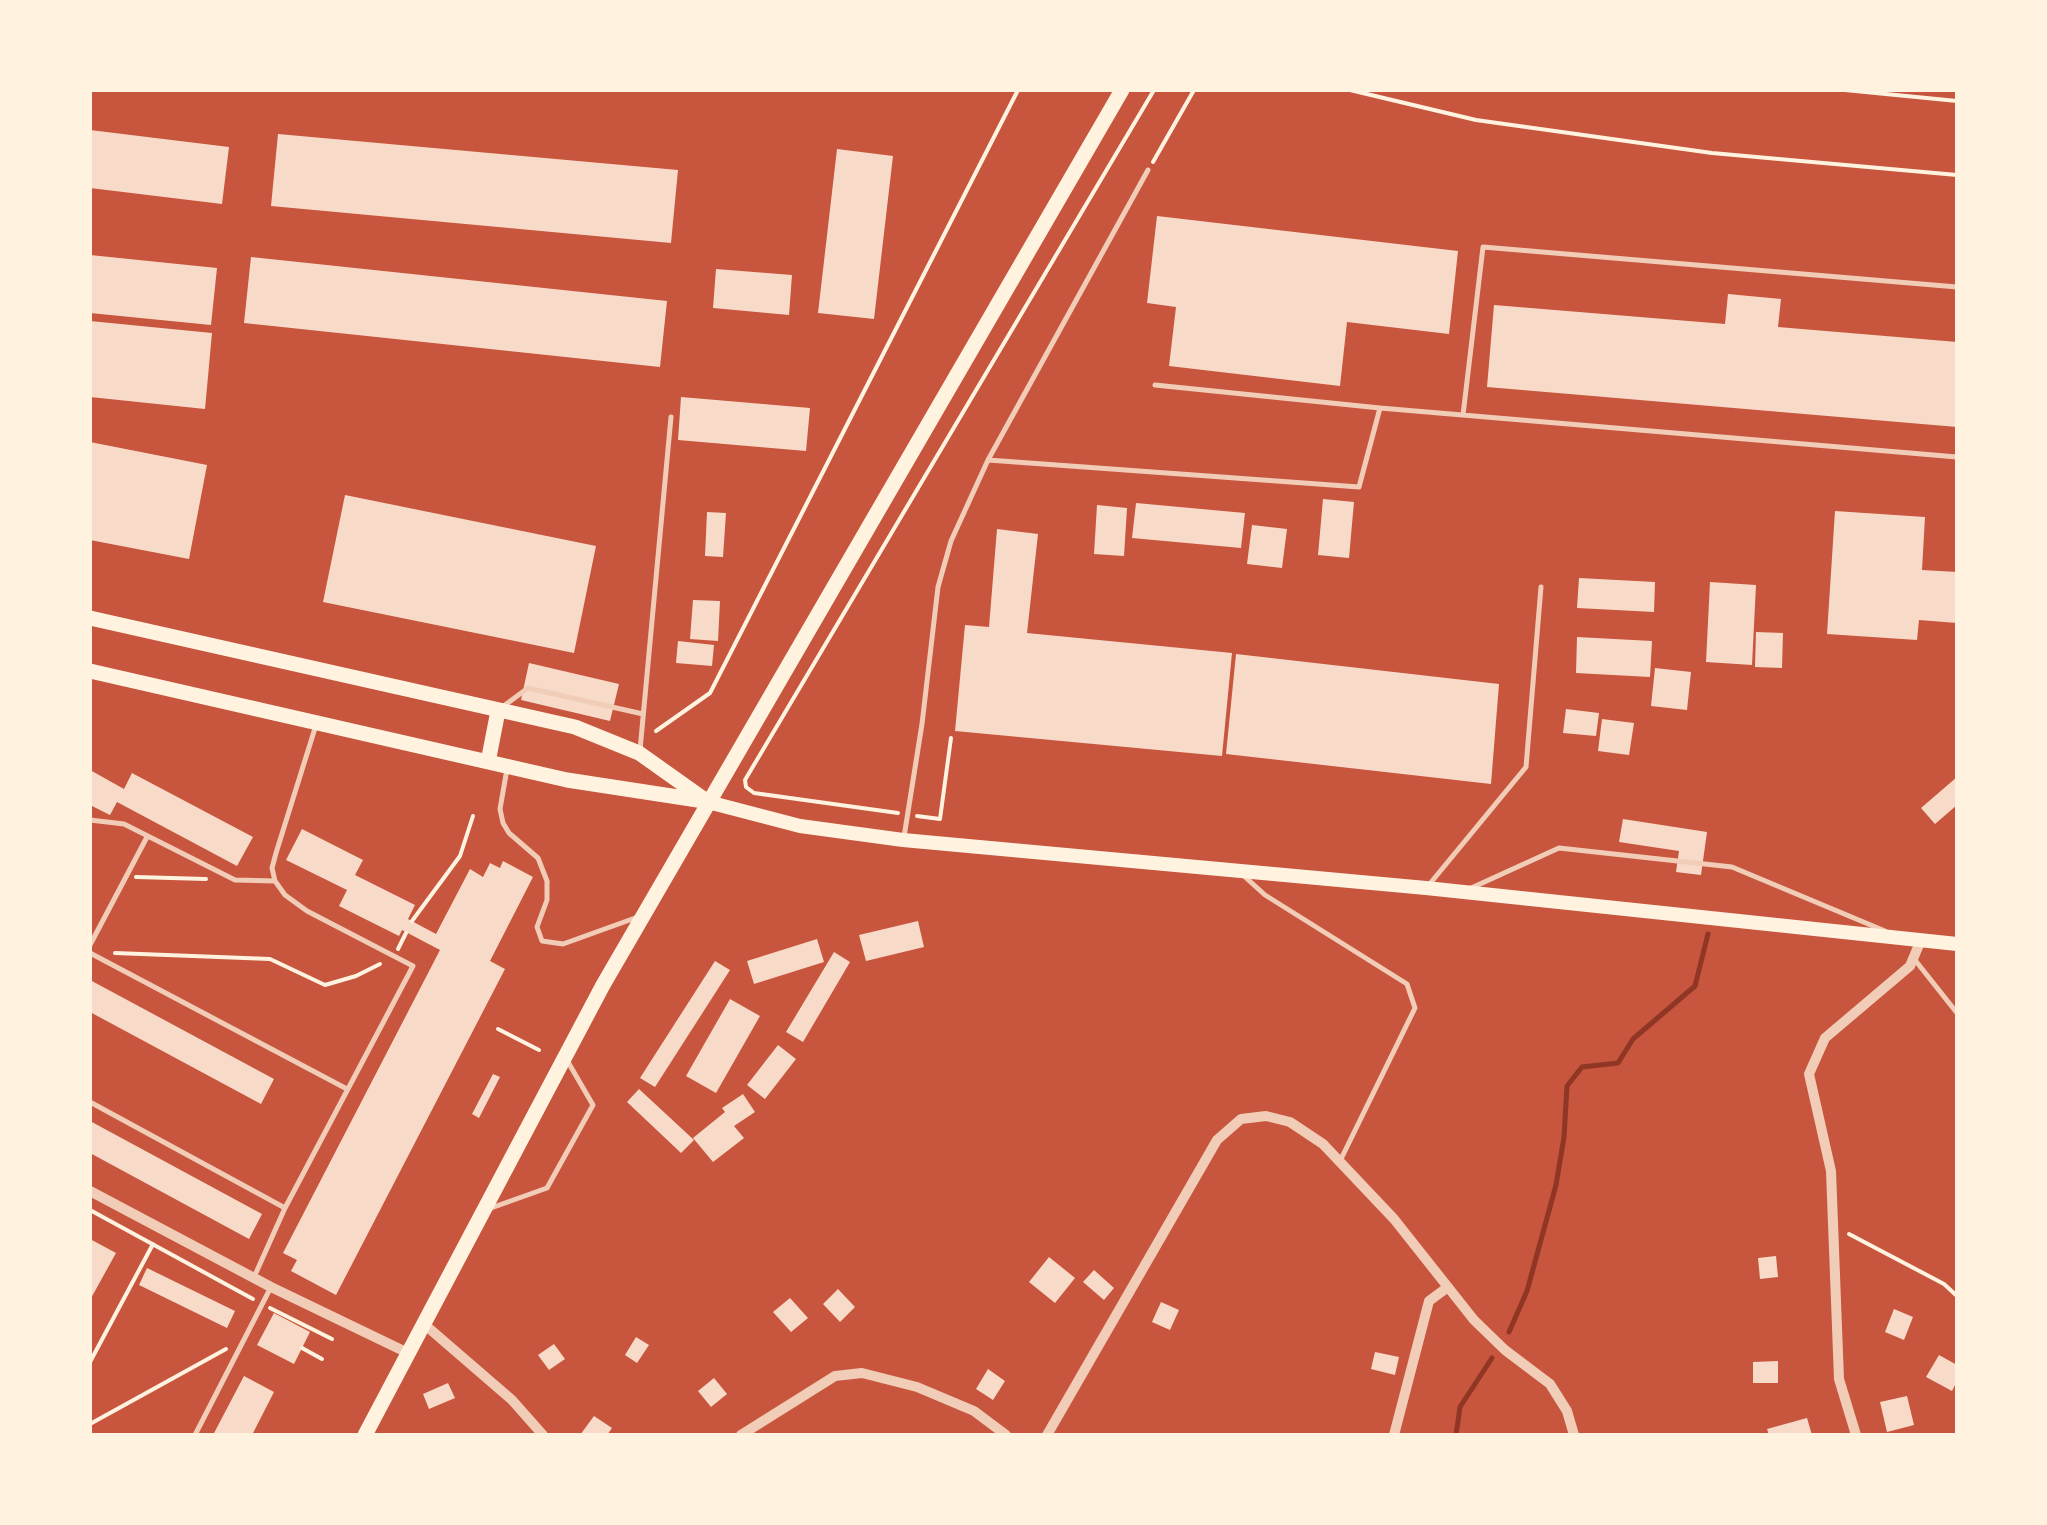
<!DOCTYPE html>
<style>
body{margin:0}
#map{position:relative;width:2047px;height:1525px;overflow:hidden;background:#c8553d;font-family:"Alegreya Sans",sans-serif}
canvas{display:block}
.frame{position:absolute;inset:0;border:92px solid #fff3e0;pointer-events:none}
</style>
<div id="map">
<canvas width="2047" height="1525"></canvas>
<div class="frame"></div>
</div>
<script>
const g = document.querySelector('canvas').getContext('2d');
g.lineJoin = 'round';
const toPath = rows => new Path2D(rows.map(r => 'M' + r).join(''));
function trace(path, color, width, dash) { g.strokeStyle = color; g.lineWidth = width; g.lineCap = dash ? 'butt' : 'round'; g.setLineDash(dash || []); g.stroke(path); }
function fill(path, color) { g.fillStyle = color; g.fill(path, 'evenodd'); }
trace(toPath([
 [1509,1332,1527,1291,1556,1185,1564,1137,1567,1086,1582,1067,1618,1063,1633,1039,1695,986,1708,934],
 [1456,1435,1460,1407,1492,1358]
]), '#8f3625', 5);
fill(toPath([
 [90,130,229,147,222,204,90,188],
 [278,134,678,170,671,243,271,206],
 [837,149,893,156,874,319,818,313],
 [1157,216,1458,251,1449,334,1347,322,1340,386,1169,366,1176,307,1147,303],
 [90,255,217,268,211,325,90,313],
 [251,257,667,301,660,367,244,323],
 [716,269,792,275,789,315,713,308],
 [1728,294,1781,299,1778,327,1957,342,1957,427,1487,387,1494,305,1725,324],
 [90,321,212,333,205,409,90,397],
 [681,397,810,408,806,451,678,440],
 [90,442,207,465,189,559,90,540],
 [345,495,596,546,574,653,323,602],
 [1323,499,1354,502,1349,558,1318,555],
 [1136,503,1245,513,1241,548,1132,538],
 [1097,505,1127,508,1124,556,1094,554],
 [1835,511,1925,517,1922,570,1957,572,1957,623,1919,620,1917,640,1827,634],
 [707,512,726,513,723,557,705,556],
 [1252,525,1287,529,1282,568,1247,564],
 [997,529,1038,534,1027,633,1232,653,1222,756,955,731,965,625,989,627],
 [1579,578,1655,582,1654,612,1577,608],
 [1710,582,1756,585,1752,665,1706,662],
 [693,600,720,601,718,641,690,639],
 [1756,632,1783,633,1782,668,1755,667],
 [1577,637,1652,641,1650,677,1576,673],
 [678,641,714,645,712,666,676,663],
 [1236,654,1499,684,1491,784,1226,754],
 [529,663,619,684,610,721,521,700],
 [1655,668,1691,672,1687,710,1651,706],
 [1566,709,1599,713,1596,736,1563,733],
 [1602,719,1634,723,1629,755,1598,751],
 [90,770,124,789,132,773,253,837,237,866,117,802,110,815,90,805],
 [1957,777,1957,805,1935,824,1921,808],
 [1623,819,1707,832,1701,875,1676,872,1679,851,1619,842],
 [302,829,363,860,355,875,415,905,408,919,436,934,470,869,483,877,490,863,500,868,503,861,533,877,490,961,505,969,336,1295,291,1271,297,1260,283,1253,440,950,402,930,399,936,339,906,347,890,286,860],
 [918,921,924,947,866,961,859,935],
 [817,939,824,962,754,984,747,961],
 [834,952,850,962,803,1042,786,1032],
 [715,961,730,970,655,1087,640,1078],
 [90,980,274,1079,261,1104,90,1012],
 [730,999,760,1016,716,1093,686,1076],
 [778,1045,796,1059,765,1099,747,1085],
 [493,1074,500,1077,479,1118,472,1114],
 [639,1089,694,1140,681,1153,627,1102],
 [743,1094,755,1112,734,1126,744,1138,713,1162,693,1138,725,1112,722,1108],
 [90,1121,262,1214,249,1239,90,1153],
 [90,1239,116,1253,90,1300],
 [1776,1256,1778,1277,1760,1279,1758,1258],
 [1049,1257,1075,1278,1055,1303,1029,1282],
 [147,1268,235,1311,227,1328,139,1285],
 [1094,1270,1114,1288,1104,1300,1083,1282],
 [838,1289,855,1307,840,1322,823,1304],
 [790,1298,808,1318,791,1332,773,1312],
 [1161,1302,1179,1310,1170,1330,1152,1322],
 [1894,1309,1913,1317,1904,1340,1885,1332],
 [274,1313,310,1332,294,1364,257,1345],
 [636,1337,649,1345,637,1363,625,1355],
 [554,1344,565,1359,549,1370,538,1355],
 [1375,1352,1399,1357,1395,1375,1371,1369],
 [1939,1355,1957,1365,1957,1381,1952,1391,1926,1377],
 [1778,1361,1778,1383,1753,1383,1753,1362],
 [988,1369,1005,1381,993,1400,976,1389],
 [244,1376,274,1392,252,1435,213,1435],
 [714,1378,727,1394,711,1407,698,1391],
 [448,1383,455,1398,429,1409,423,1394],
 [1907,1396,1914,1425,1887,1432,1880,1402],
 [594,1416,612,1428,607,1435,580,1435],
 [1807,1418,1812,1435,1769,1435,1767,1429]
]), '#f7dbc8');
trace(toPath([
 [1350,90,1476,120,1712,153,1957,175],
 [1845,90,1957,101],
 [1153,162,1194,90],
 [656,731,710,693,1018,90],
 [898,813,754,793,746,787,745,780,1154,90],
 [917,816,940,819,951,738],
 [136,877,206,879],
 [412,921,460,856,473,816],
 [398,949,406,933],
 [115,953,270,959,325,985,356,976,380,964],
 [498,1029,539,1050],
 [90,1210,253,1299],
 [1849,1234,1944,1284,1957,1296],
 [270,1308,332,1339],
 [302,1348,322,1359],
 [90,1362,153,1244],
 [90,1424,226,1349]
]), '#fff3e0', 4);
trace(toPath([
 [1155,385,1380,408],
 [1463,415,1483,247,1957,287],
 [988,460,1359,487,1380,408,1957,457],
 [501,708,528,688,643,714],
 [640,750,671,417],
 [507,769,500,809,503,823,509,833,538,858,547,881,547,900,537,927,542,941,563,944,638,917],
 [90,820,124,824,235,880,275,881],
 [904,837,922,724,938,587,951,541,988,460,1148,170],
 [1244,876,1265,895,1407,984,1415,1008,1341,1159],
 [1428,886,1526,767,1541,587],
 [1469,889,1559,848,1732,867,1885,931],
 [90,945,147,837],
 [90,953,347,1089],
 [1915,960,1957,1013],
 [90,1102,285,1208],
 [491,1208,547,1188,593,1105,568,1062],
 [255,1275,285,1208,413,966,307,911,285,895,275,881,272,868,276,853,316,725],
 [195,1435,271,1287]
]), '#f1ccb7', 5);
trace(toPath([
 [90,1191,271,1287,408,1353],
 [424,1324,512,1400,543,1435],
 [741,1435,835,1376,862,1373,917,1387,974,1411,1006,1435],
 [1047,1435,1217,1140,1241,1119,1266,1116,1290,1122,1323,1144,1394,1219,1474,1320,1505,1350,1550,1384,1567,1411,1574,1435],
 [1394,1435,1429,1301,1448,1287],
 [1856,1435,1839,1379,1831,1171,1809,1074,1825,1038,1910,966,1921,940]
]), '#f1ccb7', 10);
trace(toPath([
 [708,802,800,826,903,840,1426,888,1957,944]
]), '#fff3e0', 14);
trace(toPath([
 [90,618,575,727,639,753,708,802],
 [90,671,567,780,704,801],
 [488,762,498,711],
 [365,1435,603,985,1122,90]
]), '#fff3e0', 15);
</script>
